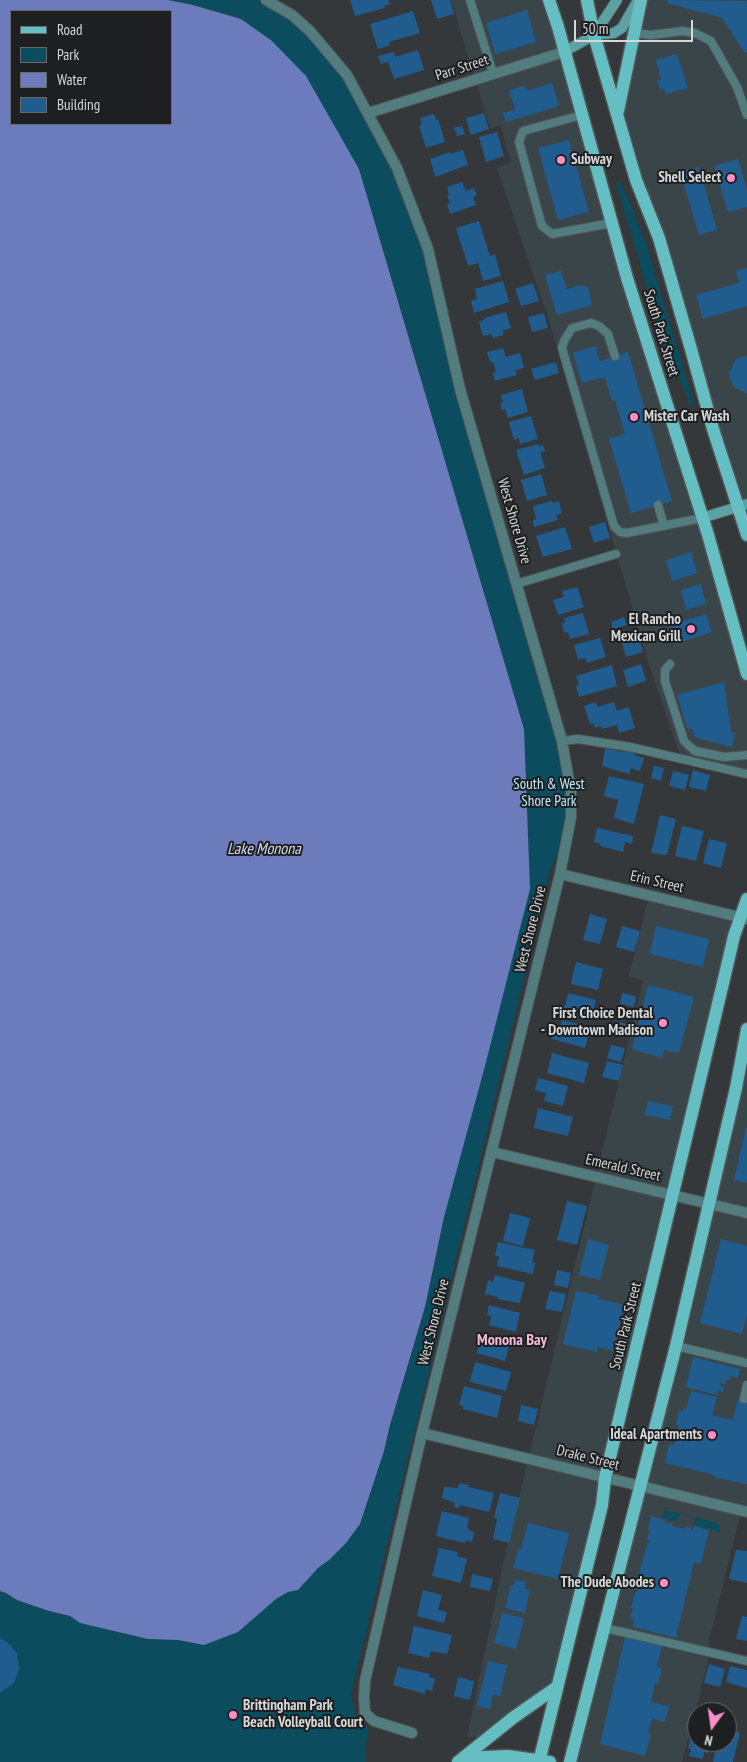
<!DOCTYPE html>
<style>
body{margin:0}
#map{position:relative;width:747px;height:1762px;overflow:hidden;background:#34383a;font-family:"PT Sans Narrow",sans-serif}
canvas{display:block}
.legend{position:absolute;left:10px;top:10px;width:162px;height:115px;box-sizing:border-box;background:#1d1f20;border:1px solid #67696a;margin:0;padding:6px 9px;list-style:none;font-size:15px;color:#d5d7d8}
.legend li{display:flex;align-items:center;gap:10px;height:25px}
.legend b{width:25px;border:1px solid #67696a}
.north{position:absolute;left:687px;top:1702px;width:50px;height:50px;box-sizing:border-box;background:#1d1f20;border:1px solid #67696a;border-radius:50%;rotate:194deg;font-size:14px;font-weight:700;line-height:20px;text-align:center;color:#d5d7d8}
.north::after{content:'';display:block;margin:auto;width:18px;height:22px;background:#fa8fc8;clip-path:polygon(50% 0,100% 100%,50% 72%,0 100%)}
.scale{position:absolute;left:574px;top:20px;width:119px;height:22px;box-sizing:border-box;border:2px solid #d5d7d8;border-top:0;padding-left:6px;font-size:15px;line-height:18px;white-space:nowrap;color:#d5d7d8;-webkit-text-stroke:4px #1d1f20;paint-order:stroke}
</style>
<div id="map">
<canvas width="747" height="1762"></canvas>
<ul class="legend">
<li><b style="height:6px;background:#65bec1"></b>Road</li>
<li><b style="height:14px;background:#0b4c5e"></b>Park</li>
<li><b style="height:14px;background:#6b7bbc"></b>Water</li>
<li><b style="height:14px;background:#215c8e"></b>Building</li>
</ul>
<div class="north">N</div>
<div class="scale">50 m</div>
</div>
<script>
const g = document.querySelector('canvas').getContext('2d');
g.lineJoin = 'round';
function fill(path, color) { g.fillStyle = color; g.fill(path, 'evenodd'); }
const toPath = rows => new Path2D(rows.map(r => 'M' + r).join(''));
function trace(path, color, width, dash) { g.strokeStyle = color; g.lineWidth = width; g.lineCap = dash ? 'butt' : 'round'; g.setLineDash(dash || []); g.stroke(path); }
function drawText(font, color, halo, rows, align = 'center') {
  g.font = font + ' "PT Sans Narrow",sans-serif'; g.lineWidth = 4; g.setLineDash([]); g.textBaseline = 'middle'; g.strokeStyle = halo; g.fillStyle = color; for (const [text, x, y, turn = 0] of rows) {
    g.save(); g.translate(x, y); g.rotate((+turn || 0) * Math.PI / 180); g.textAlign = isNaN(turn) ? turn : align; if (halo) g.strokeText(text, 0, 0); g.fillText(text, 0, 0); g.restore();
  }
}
fill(toPath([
 [451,0,549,0,747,674,747,774,681,759,649,665,549,320,497,168,511,163,501,126,490,128],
 [641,0,747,0,747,535,620,126],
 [649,896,741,918,557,1687,490,1737,467,1737,503,1565,643,981,629,976],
 [747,1029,747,1512,741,1511,709,1641,709,1658,682,1762,570,1762]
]), '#3a4549');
fill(toPath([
 [168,0,266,0,310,31,368,113,428,249,460,389,566,757,568,840,551,866,351,1694,355,1715,365,1726,369,1728,365,1748,366,1762,0,1762,0,1591,6,1593,17,1600,49,1611,70,1616,81,1623,148,1639,178,1640,189,1643,238,1632,276,1599,288,1592,298,1590,318,1568,329,1560,384,1451,390,1425,425,1308,444,1217,524,729,359,169,241,19,193,5],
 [621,182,646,243,694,404,690,405,680,380,664,345,616,183],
 [665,1510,719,1523,720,1532,694,1525,696,1518,679,1514,677,1521,662,1518]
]), '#0b4c5e');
fill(toPath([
 [0,0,168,0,193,5,241,19,272,41,306,76,359,169,524,729,530,889,485,1066,444,1217,425,1307,390,1425,384,1451,360,1524,346,1543,329,1560,318,1568,298,1590,288,1592,276,1599,238,1632,204,1645,178,1640,148,1639,80,1623,70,1616,49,1611,17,1600,6,1593,0,1591],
 [11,11,171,11,171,124,11,124]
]), '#6b7bbc');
fill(toPath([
 [350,0,388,0,390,4,384,6,385,8,355,16],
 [431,0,450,0,454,14,437,19],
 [668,0,747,1,747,52,745,53,722,18,667,3],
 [527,10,536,42,495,54,486,23],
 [413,11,420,33,389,42,390,45,378,49,370,24],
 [418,50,424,70,394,79,388,62,381,64,378,56,394,52,395,57],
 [677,54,688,88,666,94,664,88,660,89,657,81,661,80,656,60],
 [552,83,559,106,506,122,503,113,515,110,509,90,525,86,527,91],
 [484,113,489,129,471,135,466,118],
 [434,114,436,120,438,119,445,142,426,148,419,126,422,124,420,118],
 [462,126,465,134,457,136,454,128],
 [497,132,504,156,486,162,479,137],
 [569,140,589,212,558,220,538,148],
 [463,150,468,165,435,177,430,159,450,152,450,154],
 [738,159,747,190,747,207,728,212,714,166],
 [699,167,717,230,699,235,680,172],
 [462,182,466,191,474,188,477,195,473,197,476,205,450,214,447,204,450,203,447,195,449,195,447,187],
 [479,221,490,256,495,254,501,276,483,281,478,263,468,266,456,228],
 [747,268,747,306,703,319,696,295,739,283,736,271],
 [561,271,567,289,580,285,588,287,592,305,557,315,545,275],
 [503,281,509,302,474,313,471,301,477,299,475,289],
 [533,283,539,301,521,306,515,289],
 [506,312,511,328,502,331,504,335,493,338,491,334,483,336,479,322,484,320,484,318],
 [544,313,548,328,532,332,528,317],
 [595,346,600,361,628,352,672,501,631,513,609,439,625,434,615,400,612,401,605,377,582,383,573,353],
 [503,348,506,357,520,353,524,368,515,370,517,375,495,381,493,373,496,372,493,362,490,362,487,352],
 [747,356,747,393,745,393,733,386,729,373,736,359],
 [556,362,559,373,535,380,531,369],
 [522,389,528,412,508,418,505,409,502,410,500,403,503,402,501,395],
 [531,416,538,439,520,444,519,438,514,440,509,422],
 [538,444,539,446,543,445,545,451,540,452,545,468,524,475,516,450],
 [541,474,547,495,527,501,521,480],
 [552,501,553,503,559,501,562,513,556,515,558,520,534,527,533,520,536,519,533,506],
 [605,522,610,538,594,543,589,527],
 [565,527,572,549,543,557,536,536],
 [691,552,697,573,672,581,666,560],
 [701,584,706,604,686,610,681,590],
 [577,587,584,607,558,615,553,600,564,597,562,591],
 [583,613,589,634,570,639,568,632,564,633,562,623,565,623,564,618],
 [706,614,712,632,675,644,669,625],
 [624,617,627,625,613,629,611,622],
 [600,638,606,657,587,663,585,658,578,660,574,645],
 [639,639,643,652,626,657,622,643],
 [641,664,646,681,628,687,623,670],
 [612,665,617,686,579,697,576,686,579,685,576,676],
 [724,682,731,732,735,733,732,747,694,737,694,730,687,728,677,695],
 [596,702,597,707,614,702,617,711,629,707,635,728,619,733,617,725,602,729,601,726,595,728,593,723,590,724,584,706],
 [605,748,623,752,624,750,635,753,634,755,644,758,640,771,631,768,629,774,602,766],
 [654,766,664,768,661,781,651,778],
 [693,770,710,775,706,791,689,787],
 [673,771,689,775,685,790,669,786],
 [609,776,644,784,634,824,614,818,618,800,604,796],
 [660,815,676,819,667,855,651,853],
 [682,826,704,831,696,861,675,856],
 [597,828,633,836,632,844,625,842,623,852,600,846,601,844,594,842],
 [709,839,727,843,721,868,703,863],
 [590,914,607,919,600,944,583,940],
 [622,926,640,931,634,952,616,947],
 [656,926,709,939,703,967,650,954],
 [576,962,603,969,598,990,571,984],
 [648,985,694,997,679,1053,664,1050,662,1058,632,1049],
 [568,993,596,1000,591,1021,559,1013,561,1005,565,1006],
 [622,993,636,996,634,1007,620,1004],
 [562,1020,590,1027,585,1048,552,1039,554,1032,559,1033],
 [616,1021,630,1025,627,1034,614,1031],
 [611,1045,625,1048,621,1062,607,1058],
 [552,1053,589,1063,584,1083,547,1073],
 [607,1061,623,1065,619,1081,602,1077],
 [538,1078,568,1086,563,1106,544,1101,546,1093,535,1090],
 [648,1101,673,1106,670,1120,645,1115],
 [538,1108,573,1117,568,1136,534,1128],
 [746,1128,747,1128,747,1183,734,1180],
 [567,1201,587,1206,577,1245,557,1240],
 [510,1213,530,1218,523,1246,503,1241],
 [588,1239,609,1245,600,1280,579,1275],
 [721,1239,747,1246,747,1315,742,1334,700,1323],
 [498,1242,535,1250,532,1262,535,1263,533,1274,497,1266,499,1257,495,1255],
 [557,1270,571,1273,568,1288,554,1285],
 [495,1275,525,1283,520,1303,497,1299,498,1297,485,1294,488,1280,493,1282],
 [550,1291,566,1294,562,1312,545,1309],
 [576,1291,600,1296,599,1299,624,1305,613,1351,598,1347,597,1352,563,1344],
 [489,1305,520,1313,516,1332,489,1325,491,1316,487,1315],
 [481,1336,510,1343,505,1361,477,1353],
 [693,1357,740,1369,738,1378,730,1376,729,1380,727,1379,725,1385,720,1383,719,1385,724,1387,723,1392,718,1391,717,1395,686,1387],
 [475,1362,511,1372,506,1391,470,1382],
 [464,1386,502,1396,497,1418,463,1409,463,1406,459,1405],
 [691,1391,717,1397,712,1415,733,1420,738,1398,747,1401,747,1484,714,1477,715,1475,665,1463,669,1444,674,1445,679,1426,676,1425,679,1410,683,1411,684,1408,686,1409],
 [521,1405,538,1409,534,1425,518,1421],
 [459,1483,469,1485,468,1487,494,1493,489,1512,460,1505,459,1508,454,1507,455,1503,442,1498,444,1487,458,1488],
 [500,1493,520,1498,509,1543,493,1539,497,1519,494,1518],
 [442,1511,469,1518,467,1527,469,1527,468,1530,474,1532,472,1542,466,1540,465,1543,436,1536],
 [651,1516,665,1520,664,1523,672,1523,672,1526,685,1529,686,1526,691,1527,690,1530,693,1530,694,1526,709,1530,701,1564,694,1562,676,1638,633,1627,634,1619,630,1617,633,1608,631,1608,635,1592,638,1592,638,1590,636,1590,641,1575,639,1574,643,1558,645,1558,646,1557,644,1556,648,1542,649,1542,650,1540,647,1540,649,1532,652,1532,648,1530],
 [528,1523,569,1533,558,1579,513,1568,518,1549,521,1550],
 [439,1548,458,1552,457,1556,467,1559,461,1583,432,1576],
 [736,1550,747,1551,747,1583,729,1579],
 [472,1574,493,1579,490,1591,470,1587],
 [515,1580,526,1582,525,1589,530,1590,525,1613,505,1608,511,1585,513,1586],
 [423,1590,442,1595,438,1610,447,1612,444,1623,417,1616],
 [502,1613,524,1618,516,1649,494,1643],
 [742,1616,747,1617,747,1641,736,1639],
 [414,1626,452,1635,447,1654,431,1651,429,1658,408,1653],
 [625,1637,662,1646,657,1667,662,1668,658,1684,655,1683,651,1702,669,1706,665,1722,652,1719,648,1733,651,1734,645,1756,600,1744],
 [0,1638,7,1642,17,1653,19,1669,14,1683,0,1693],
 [488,1661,507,1665,500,1696,493,1694,490,1709,477,1706],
 [709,1664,725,1669,720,1687,704,1683],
 [730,1666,747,1670,747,1688,726,1682],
 [398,1667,430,1674,429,1677,435,1679,432,1691,426,1689,425,1694,393,1685],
 [458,1677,474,1681,470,1700,454,1696],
 [696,1715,697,1742,711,1742,708,1753,704,1752,703,1759,689,1756,691,1749,688,1749],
 [727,1729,740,1733,733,1762,713,1762,717,1742,727,1742]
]), '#215c8e');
const lane = toPath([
 [470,0,493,73],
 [635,33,651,35,683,31,695,33,711,41,737,87,747,115],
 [582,115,523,131,519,142,534,197,542,226,552,234,612,223],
 [615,356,608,334,599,326,591,323,572,328,564,341,562,348,564,355,614,526,620,532,627,533,702,518],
 [658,505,664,526],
 [516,584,616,554],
 [670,664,665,670,665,681,684,741,688,745,695,751,724,757,747,755],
 [562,741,578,739,630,747,747,774],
 [676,1346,747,1363],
 [744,1399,747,1385],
 [605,1628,747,1661]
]);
const street = toPath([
 [266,0,292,15,310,31,347,75,397,168,428,249,460,389,562,741,571,792,571,817,560,874,422,1433,365,1681,364,1698,365,1713,374,1721,412,1733],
 [368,113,564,52],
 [560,874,747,919],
 [492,1152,747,1213],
 [422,1433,747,1512]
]);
const secondary = toPath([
 [594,35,614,33,622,28,638,0],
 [564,52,594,35,617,0],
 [702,518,747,504]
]);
const primary = toPath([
 [549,0,558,27,627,278,708,535,747,674],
 [587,0,594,35,636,180,659,238,691,349,713,429,747,535],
 [618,111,641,0],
 [464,1758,508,1756,550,1762],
 [458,1762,514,1717,557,1687],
 [539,1762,602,1505,605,1478,723,983,734,936,747,899],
 [570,1762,676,1346,736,1088,747,1029]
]);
trace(lane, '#515556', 10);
trace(street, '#515556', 12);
trace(secondary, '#515556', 12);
trace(primary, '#515556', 15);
trace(lane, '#527c7d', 8);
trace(street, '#527c7d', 10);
trace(secondary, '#5ea1a3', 10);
trace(primary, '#65bec1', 12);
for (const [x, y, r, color] of [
 [561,160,5,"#fa8fc8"],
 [731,178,5,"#fa8fc8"],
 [634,417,5,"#fa8fc8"],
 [691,629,5,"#fa8fc8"],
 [663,1023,5,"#fa8fc8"],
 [712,1435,5,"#fa8fc8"],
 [664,1583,5,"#fa8fc8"],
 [233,1715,5,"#fa8fc8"]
]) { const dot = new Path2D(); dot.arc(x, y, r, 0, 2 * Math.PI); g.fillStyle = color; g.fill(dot); trace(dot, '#1d1f20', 2); }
drawText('15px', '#d5d7d8', '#1d1f20', [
 ["Parr Street",462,68,-18],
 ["South Park Street",661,333,73],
 ["West Shore Drive",514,521,74],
 ["Erin Street",657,882,13],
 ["West Shore Drive",531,929,-76],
 ["Emerald Street",623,1168,13],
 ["West Shore Drive",434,1322,-76],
 ["South Park Street",626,1326,-76],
 ["Drake Street",588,1458,14]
]);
drawText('bold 15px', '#d5d7d8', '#1d1f20', [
 ["Subway",571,160,"left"],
 ["Shell Select",721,178],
 ["Mister Car Wash",644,417,"left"],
 ["El Rancho",681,620],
 ["Mexican Grill",681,637],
 ["First Choice Dental",653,1014],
 ["- Downtown Madison",653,1031],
 ["Ideal Apartments",702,1435],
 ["The Dude Abodes",654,1583],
 ["Brittingham Park",243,1706,"left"],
 ["Beach Volleyball Court",243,1723,"left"]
], 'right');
drawText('15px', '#beecfd', '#1d1f20', [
 ["South & West",549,785],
 ["Shore Park",549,802]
]);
drawText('italic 16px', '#d6dcee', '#1d1f20', [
 ["Lake Monona",264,849]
]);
drawText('bold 16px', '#f6b9d7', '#1d1f20', [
 ["Monona Bay",512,1340]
]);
</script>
